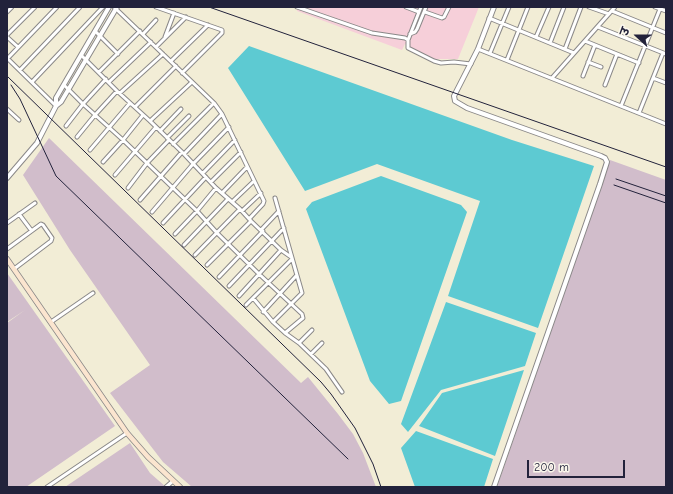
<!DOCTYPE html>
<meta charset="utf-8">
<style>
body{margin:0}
#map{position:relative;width:673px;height:494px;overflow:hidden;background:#f2edd6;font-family:"Comic Neue","Playpen Sans Deva",sans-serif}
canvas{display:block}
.frame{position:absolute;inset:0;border:8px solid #22223b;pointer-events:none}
.north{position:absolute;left:617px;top:16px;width:40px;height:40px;-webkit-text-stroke:3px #fbf7ec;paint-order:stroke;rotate:291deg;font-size:11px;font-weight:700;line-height:16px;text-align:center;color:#22223b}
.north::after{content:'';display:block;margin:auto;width:14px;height:18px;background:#22223b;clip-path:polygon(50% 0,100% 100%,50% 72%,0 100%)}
.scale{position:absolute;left:527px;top:460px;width:98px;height:18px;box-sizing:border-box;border:2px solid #22223b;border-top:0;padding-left:5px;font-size:12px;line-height:14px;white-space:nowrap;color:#22223b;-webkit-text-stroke:3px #fbf7ec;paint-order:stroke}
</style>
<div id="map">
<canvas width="673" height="494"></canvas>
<div class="frame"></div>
<div class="north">उ</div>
<div class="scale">200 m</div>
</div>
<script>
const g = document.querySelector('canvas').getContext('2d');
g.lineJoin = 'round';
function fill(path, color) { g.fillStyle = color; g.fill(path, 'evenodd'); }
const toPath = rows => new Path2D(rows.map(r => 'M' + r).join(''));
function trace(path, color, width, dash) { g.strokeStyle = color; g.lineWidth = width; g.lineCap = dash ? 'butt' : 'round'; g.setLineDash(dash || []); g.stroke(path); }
fill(toPath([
 [298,7,479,7,458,59,433,59,405,44,402,50,297,11]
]), '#f6cfd9');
fill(toPath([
 [49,138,301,383,308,377,338,414,353,434,363,453,376,487,192,487,163,462,110,393,150,365,70,250,23,175],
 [610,160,666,180,666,487,497,487],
 [7,273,115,426,26,487,7,487,7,323,25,310,7,322],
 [130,443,150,473,166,487,65,487]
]), '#d1bdcb');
fill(toPath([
 [249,46,512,140,594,166,538,328,448,296,480,201,377,164,305,191,228,68],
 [381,176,461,205,467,212,401,401,389,404,370,381,306,209,312,202],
 [446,302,536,333,525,366,441,390,408,432,401,424],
 [524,370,495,456,419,426,442,393],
 [416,431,493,459,484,487,415,487,401,448]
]), '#5dcad2');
const minor = toPath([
 [114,7,214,103,222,114,264,201,263,204,249,219],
 [156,7,222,30,222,33,182,73],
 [297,7,372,33,405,38,408,40,408,48,434,61,441,63,454,62,471,64],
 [406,7,419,12],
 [589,7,609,14],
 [655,7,666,11],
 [612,11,666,33],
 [7,12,12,7],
 [425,12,442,18,444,17,449,7],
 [489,18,574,53],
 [598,27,666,54],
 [95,31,118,54],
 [143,34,156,20],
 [410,34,415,32,417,29,426,7],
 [7,35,35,7],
 [7,37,18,47],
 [165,37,174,13],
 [536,37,549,7],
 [408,40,421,7],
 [585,41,639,63],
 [550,43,564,7],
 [156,47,186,17],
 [478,49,666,124],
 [565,49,581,7],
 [490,53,509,7],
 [81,55,117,91,150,121,184,154,216,188,240,209,251,221,281,250,291,257],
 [7,58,56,106],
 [8,58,57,7],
 [507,60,528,7],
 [171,61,208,25],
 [588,62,601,67],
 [20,70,80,7],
 [99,72,140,31],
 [583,76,595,45],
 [552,78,615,7],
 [653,78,666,83],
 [32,82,103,7],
 [109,82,151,42],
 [64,85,83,104,123,140,197,211,217,233,259,274,302,314,303,318,285,333],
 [605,85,617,54],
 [120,93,163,54],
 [621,106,660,9],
 [135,107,176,66],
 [7,109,19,120],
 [639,113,663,53],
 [150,121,192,82],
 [66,126,83,104,106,79],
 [160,131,181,109],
 [77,137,95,115,117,91],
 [167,138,189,116],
 [173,144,214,103],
 [90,150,130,103],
 [184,154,222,114],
 [103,162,123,140,143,115],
 [203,173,235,140],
 [115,175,156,127],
 [211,182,241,152],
 [128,188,147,163,169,140],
 [222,193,247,167],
 [140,200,182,152],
 [232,202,254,181],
 [242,211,261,193],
 [152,212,193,164,229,127],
 [19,214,31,230],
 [7,223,35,203],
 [163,223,206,177],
 [261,230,279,211],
 [175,234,197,211,216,188],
 [184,245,228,199],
 [7,249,41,224,43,225,52,238,51,241,14,269],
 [195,255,240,209],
 [207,265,251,221],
 [219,277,263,231],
 [229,286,284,228],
 [239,296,281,250],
 [253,298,273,322,285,333,299,343,326,369,342,392],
 [246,305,292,259],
 [263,312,296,276],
 [51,322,93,293],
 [273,322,302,293,275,198],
 [299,343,312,330],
 [311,354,322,343],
 [47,487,127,433],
 [166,487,173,481]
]);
const tertiary = toPath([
 [56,106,61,102,117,7],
 [7,178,37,143,56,106,56,98,109,7],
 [494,487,600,184,607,162,605,158,601,156,467,108,455,101,454,96,478,49,494,7]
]);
const secondary = toPath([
 [7,259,127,433,148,457,180,487]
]);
trace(minor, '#8a8888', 5);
trace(tertiary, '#8a8888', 6);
trace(secondary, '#8a8888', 6);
trace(minor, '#fff', 3);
trace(tertiary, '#fff', 4);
trace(secondary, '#fbe5cf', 4.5);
trace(toPath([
 [209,7,666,167],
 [7,76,321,382,331,394,355,428,373,464,381,487],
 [11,85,20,99,56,176,348,459],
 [616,179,666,196],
 [614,185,666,203]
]), '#22223b', 1);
</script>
